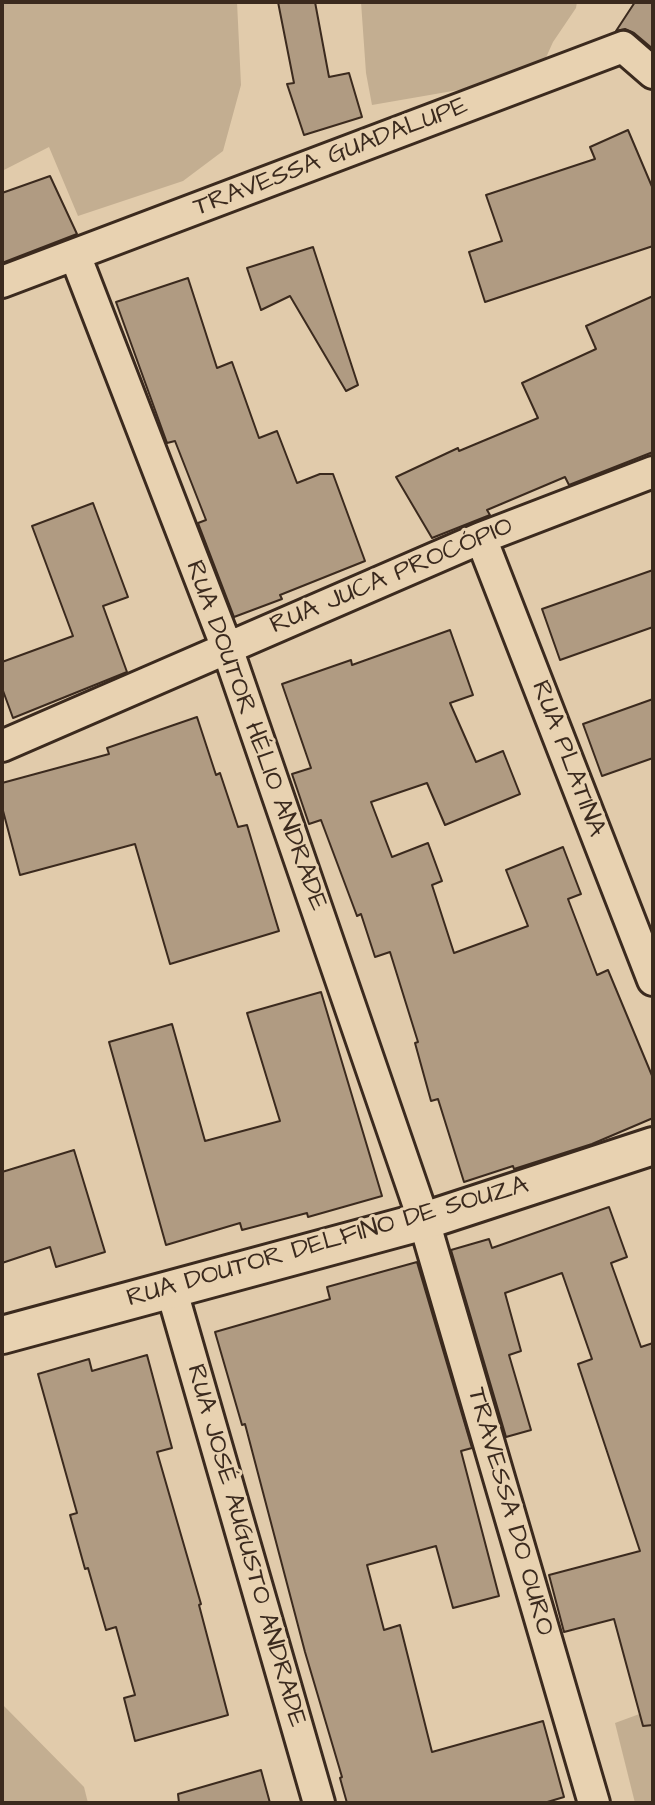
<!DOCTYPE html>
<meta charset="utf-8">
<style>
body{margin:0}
#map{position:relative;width:655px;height:1805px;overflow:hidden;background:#e1cbab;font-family:"Architects Daughter",sans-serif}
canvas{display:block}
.frame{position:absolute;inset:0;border:4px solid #3b2a1e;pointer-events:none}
</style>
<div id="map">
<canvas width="655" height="1805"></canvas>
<div class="frame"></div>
</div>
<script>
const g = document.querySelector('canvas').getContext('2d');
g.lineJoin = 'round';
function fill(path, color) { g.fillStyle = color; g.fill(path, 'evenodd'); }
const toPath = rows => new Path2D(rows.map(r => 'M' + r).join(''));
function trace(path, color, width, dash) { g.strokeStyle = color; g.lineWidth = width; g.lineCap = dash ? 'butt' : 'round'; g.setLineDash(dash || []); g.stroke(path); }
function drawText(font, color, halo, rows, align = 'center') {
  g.font = font + ' "Architects Daughter",sans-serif'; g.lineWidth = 6; g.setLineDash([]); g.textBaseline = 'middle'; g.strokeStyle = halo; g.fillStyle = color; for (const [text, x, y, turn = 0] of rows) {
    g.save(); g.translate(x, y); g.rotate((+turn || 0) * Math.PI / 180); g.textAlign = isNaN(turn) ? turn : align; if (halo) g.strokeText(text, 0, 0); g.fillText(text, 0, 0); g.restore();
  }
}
fill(toPath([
 [2,2,237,2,241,85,223,151,183,181,78,216,49,147,2,171],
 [361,2,577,2,576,8,553,42,544,62,493,84,372,105,366,73],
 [2,1704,84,1787,88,1803,2,1803],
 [653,1709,653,1803,635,1803,615,1723]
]), '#c3ae91');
const building = toPath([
 [278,2,315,2,329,77,349,73,362,117,304,135,287,84,294,83,278,2],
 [635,2,653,2,653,49,634,33,625,29,616,31,635,2],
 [628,130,653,189,653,246,485,302,469,252,502,241,486,195,595,159,590,147,628,130],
 [50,176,77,234,2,263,2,193,50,176],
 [313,247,358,385,346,391,290,296,261,310,247,268,313,247],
 [188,278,217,368,232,362,259,438,277,431,297,483,320,474,333,474,365,561,280,595,282,599,234,617,198,523,206,520,175,441,167,443,116,302,188,278],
 [653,296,653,452,569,485,565,477,487,510,490,515,432,538,396,477,458,448,459,451,538,418,522,383,596,349,586,326,653,296],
 [93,503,128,597,103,606,127,672,13,718,2,688,2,662,73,636,32,526,93,503],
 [653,570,653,627,560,660,542,609,653,570],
 [450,630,473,695,450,703,476,762,503,751,520,794,445,825,427,783,371,802,392,857,428,843,442,881,432,885,454,953,528,926,506,870,563,847,581,894,568,899,597,975,608,970,653,1078,653,1118,592,1144,514,1169,513,1166,464,1182,438,1099,431,1101,415,1043,418,1042,390,952,375,957,361,914,357,916,321,820,309,824,292,774,311,768,282,684,351,660,352,665,450,630],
 [653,699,653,758,602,776,583,724,653,699],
 [197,717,216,775,220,773,238,827,247,825,279,931,170,964,135,844,20,875,2,807,2,783,109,754,107,748,197,717],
 [321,992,382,1196,308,1217,307,1213,242,1230,240,1223,166,1245,109,1042,172,1024,205,1141,280,1121,247,1013,321,992],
 [74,1150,105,1252,56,1267,50,1247,2,1263,2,1172,74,1150],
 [609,1207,627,1257,611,1263,641,1347,653,1343,653,1725,643,1726,614,1619,564,1632,549,1575,640,1551,578,1364,592,1359,562,1273,505,1293,521,1351,509,1355,531,1430,506,1437,451,1250,489,1239,492,1248,609,1207],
 [417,1262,472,1448,461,1451,499,1596,453,1608,436,1546,367,1565,384,1630,400,1625,432,1752,543,1721,564,1797,544,1803,347,1803,340,1778,342,1777,305,1652,245,1424,242,1425,215,1332,330,1299,327,1287,417,1262],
 [147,1355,172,1448,157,1452,201,1604,199,1605,228,1715,135,1741,124,1698,135,1695,116,1627,106,1630,88,1568,85,1569,70,1515,77,1513,38,1374,89,1359,92,1371,147,1355],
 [261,1770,270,1803,179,1803,178,1794,261,1770]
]);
fill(building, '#b09b82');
trace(building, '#3b2a1e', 2);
const minor = toPath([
 [75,255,227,648,424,1221,594,1803],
 [2,282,623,47,653,73],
 [481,538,653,980],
 [2,746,481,538,653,472],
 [171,1288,319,1803]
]);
const tertiary = toPath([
 [2,1335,424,1221,653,1146]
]);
trace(minor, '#3b2a1e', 36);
trace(tertiary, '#3b2a1e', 42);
trace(minor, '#e8d2b1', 30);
trace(tertiary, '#e8d2b1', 36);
drawText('26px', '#3b2a1e', '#e8d2b1', [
 ["TRAVESSA GUADALUPE",331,158,-21],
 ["RUA JUCA PROCÓPIO",392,577,-23],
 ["RUA DOUTOR HÉLIO ANDRADE",255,736,70],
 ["RUA PLATINA",567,759,69],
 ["RUA DOUTOR DELFINO DE SOUZA",328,1243,-16],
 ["TRAVESSA DO OURO",509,1512,74],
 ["RUA JOSÉ AUGUSTO ANDRADE",245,1546,74]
]);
</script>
